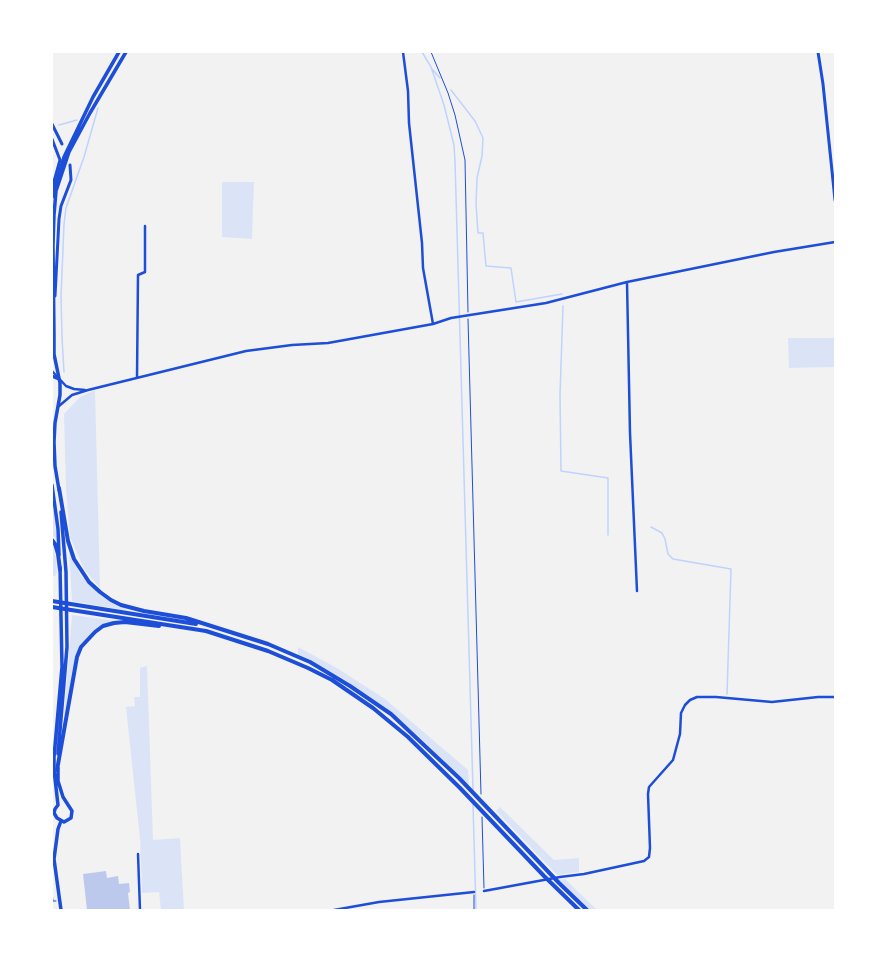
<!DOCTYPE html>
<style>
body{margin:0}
#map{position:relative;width:887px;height:962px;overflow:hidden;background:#f2f2f2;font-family:"Space Grotesk",sans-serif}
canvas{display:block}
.frame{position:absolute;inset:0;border:53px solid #fff;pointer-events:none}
</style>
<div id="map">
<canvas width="887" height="962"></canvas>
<div class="frame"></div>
</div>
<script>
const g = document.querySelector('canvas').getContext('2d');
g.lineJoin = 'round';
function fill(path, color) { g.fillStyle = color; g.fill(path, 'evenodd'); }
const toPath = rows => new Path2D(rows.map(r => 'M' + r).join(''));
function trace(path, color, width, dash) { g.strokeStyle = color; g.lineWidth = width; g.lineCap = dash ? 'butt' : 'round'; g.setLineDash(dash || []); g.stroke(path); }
fill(toPath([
 [222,182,254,182,252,239,222,237],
 [788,338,835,338,835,367,789,368],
 [95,390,100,588,84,569,70,537,66,489,64,414,80,397],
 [52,496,57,540,52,535],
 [52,545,56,558,57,573,55,576,52,576],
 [69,551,81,576,91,586,103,597,116,605,129,611,72,601],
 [72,615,116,621,94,630,81,646,64,718],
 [298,647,337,668,385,699,468,770,469,787,427,744,386,708,345,680,298,655],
 [147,666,153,840,180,838,184,910,161,910,159,892,142,893,140,839,126,707,135,706,134,697,140,697,140,668],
 [500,807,554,860,579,858,579,872,557,875,496,811],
 [565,879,597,910,588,910,558,880]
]), '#dbe4f7');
trace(toPath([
 [422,52,431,67,444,105,454,145,455,161,473,790],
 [432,69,440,78],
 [451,90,475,121,483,138,482,156,477,178,476,204,478,233,483,233,486,266,511,268,516,302,562,294],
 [59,125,77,120],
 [563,306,560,395,561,471,608,478,608,535],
 [64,372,62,337,61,297,64,224,66,208,84,157,98,108],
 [651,527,662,533,665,539,668,554,673,559,731,569,727,694],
 [473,804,476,910]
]), '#bfd3fe', 1.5);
fill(toPath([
 [106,871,107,878,118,876,119,884,129,883,130,892,128,893,130,910,87,910,83,874]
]), '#bdc9ec');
trace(toPath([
 [431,52,448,93,455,115,465,160,468,312],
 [468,319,481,794],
 [482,817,484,888],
 [52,893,53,901,56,901],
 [474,895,474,910]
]), '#1d4ed8', 1);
trace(toPath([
 [403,52,408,91,409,123,422,243,423,268,433,324],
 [627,282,630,433,637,591],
 [52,371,66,386,74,389,85,390],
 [137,378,138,275,145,272,145,226],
 [59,406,72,395,88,390,246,351,292,345,328,343,433,324,451,318,546,303,627,282,774,252,835,242],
 [138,854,140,910],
 [484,891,560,877,584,874,644,861,649,857,650,848,648,794,649,787,673,760,680,734,681,713,685,705,690,700,697,697,716,697,772,702,818,697,835,697],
 [334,910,379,902,474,892]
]), '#1d4ed8', 2.5);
trace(toPath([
 [818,52,823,84,835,200],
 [52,124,62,144],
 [52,139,60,160,53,185,53,191],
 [55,296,59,219,61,206,71,180,70,165]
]), '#1d4ed8', 3);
trace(toPath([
 [52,197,64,157,93,97,119,52],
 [52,376,59,379],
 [52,485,58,529,59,555],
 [59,490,55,466,54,442,55,423,60,395,60,383,54,354,54,334,53,245,54,215,56,191,69,152,90,113,126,52],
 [58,754,67,647,66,572,61,512],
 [58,768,58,781,63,797,72,811,71,818,64,822,57,818,54,813,55,809,58,805,54,770,54,757,62,667,60,567],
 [61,821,58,829,54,859,61,910]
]), '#1d4ed8', 3.5);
trace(toPath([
 [59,488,68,541,74,559,89,582,100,592,111,600,121,605,144,611,186,618,268,644,310,662,350,686,391,714,459,778,559,883,587,910],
 [52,540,55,544,58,554,60,570],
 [52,601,196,624],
 [52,607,206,631,268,651,308,668,332,680,373,708,408,737,460,788,544,876,579,910],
 [57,770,77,657,81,647,95,632,103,626,114,623,125,622,159,626]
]), '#1d4ed8', 4);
</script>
